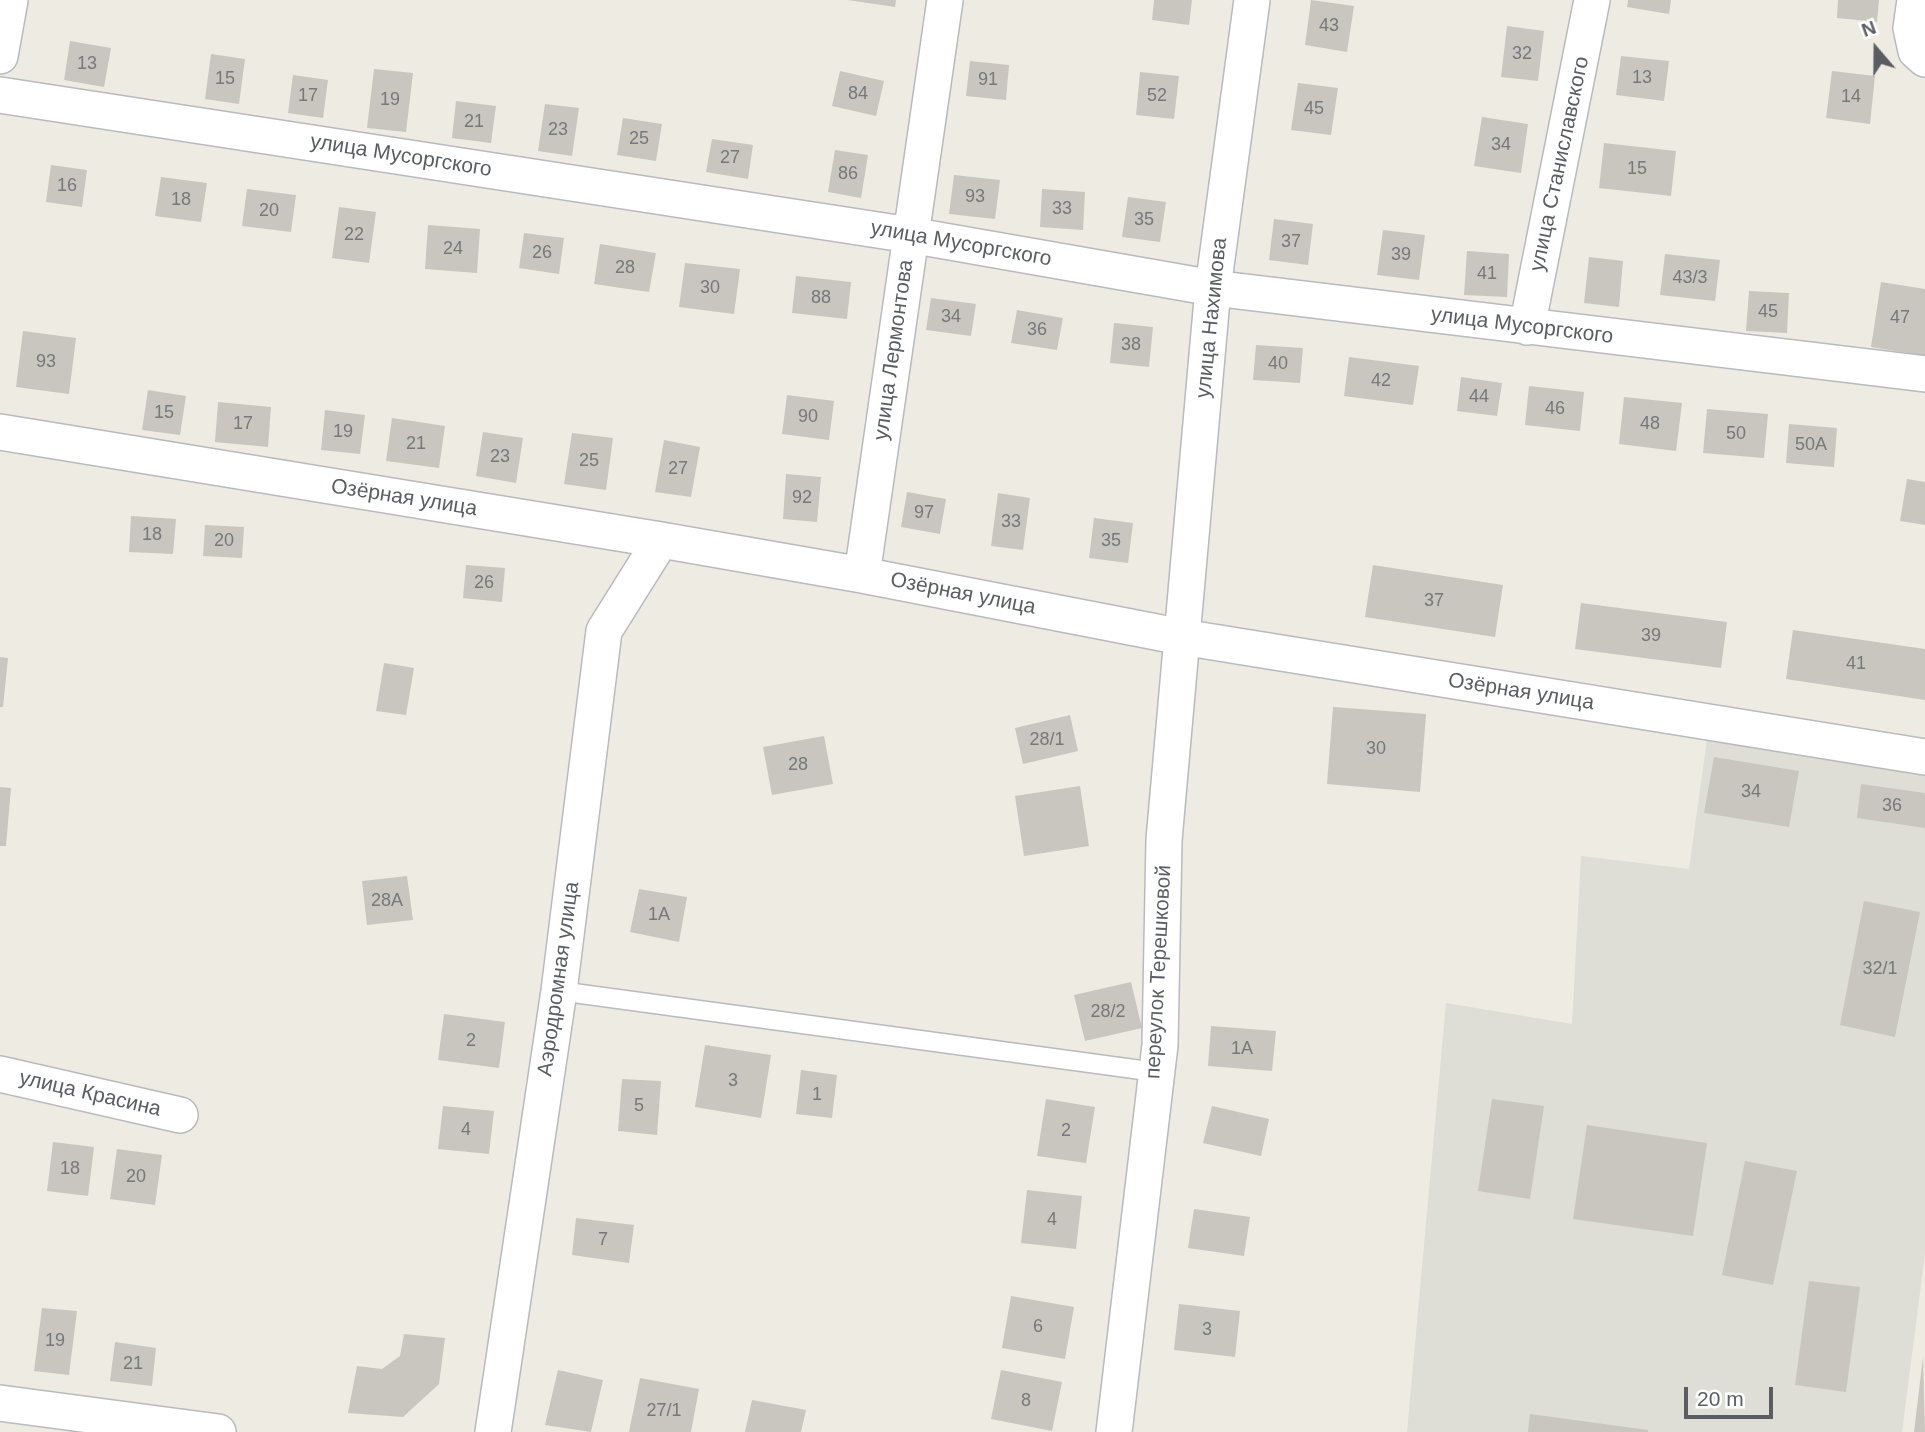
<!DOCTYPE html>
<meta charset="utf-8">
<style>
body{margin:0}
#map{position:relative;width:1925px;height:1432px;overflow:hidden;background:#eeebe2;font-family:Arial,sans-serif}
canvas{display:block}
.north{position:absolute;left:1841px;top:14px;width:70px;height:70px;-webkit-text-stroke:5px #fff;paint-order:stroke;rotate:340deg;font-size:19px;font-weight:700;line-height:28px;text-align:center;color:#5a5e63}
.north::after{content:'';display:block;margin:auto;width:24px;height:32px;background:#5a5e63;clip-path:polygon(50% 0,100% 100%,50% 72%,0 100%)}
.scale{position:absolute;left:1684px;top:1387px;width:89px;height:32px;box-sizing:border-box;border:4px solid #5a5e63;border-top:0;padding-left:9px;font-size:21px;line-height:24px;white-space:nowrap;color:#5a5e63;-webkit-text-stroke:5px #fff;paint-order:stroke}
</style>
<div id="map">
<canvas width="1925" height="1432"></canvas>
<div class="north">N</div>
<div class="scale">20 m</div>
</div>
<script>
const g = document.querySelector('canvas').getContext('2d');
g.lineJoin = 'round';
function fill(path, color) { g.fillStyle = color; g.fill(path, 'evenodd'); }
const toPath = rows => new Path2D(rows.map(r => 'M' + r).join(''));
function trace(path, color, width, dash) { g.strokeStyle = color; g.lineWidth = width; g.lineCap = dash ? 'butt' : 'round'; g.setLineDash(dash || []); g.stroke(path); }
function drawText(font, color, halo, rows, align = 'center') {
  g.font = font + ' Arial,sans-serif'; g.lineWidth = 5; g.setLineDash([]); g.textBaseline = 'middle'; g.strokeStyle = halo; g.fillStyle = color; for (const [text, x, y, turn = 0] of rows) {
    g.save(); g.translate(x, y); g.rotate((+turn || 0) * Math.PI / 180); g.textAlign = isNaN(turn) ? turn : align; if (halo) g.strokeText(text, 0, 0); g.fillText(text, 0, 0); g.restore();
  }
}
fill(toPath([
 [1708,732,1925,767,1925,1254,1902,1432,1407,1432,1446,1003,1572,1024,1581,856,1689,869]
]), '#deddd6');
fill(toPath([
 [848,0,896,0,895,7],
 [1154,0,1192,0,1189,25,1152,20],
 [1311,0,1354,6,1347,52,1305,45],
 [1628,0,1671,0,1669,14,1627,7],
 [1838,0,1879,0,1877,22,1837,18],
 [1507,26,1544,31,1538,81,1501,77],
 [70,41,111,48,104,87,64,80],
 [211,54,245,59,239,104,205,99],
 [1621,56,1669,61,1664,101,1616,95],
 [970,61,1009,65,1006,100,966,96],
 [374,69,413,73,406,132,367,128],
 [840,71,884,81,876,116,832,106],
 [1832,71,1875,76,1870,124,1826,118],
 [1140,72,1179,76,1174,119,1136,115],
 [293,75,328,80,323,118,288,113],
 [1298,83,1338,88,1331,135,1291,130],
 [456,101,496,106,491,143,452,138],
 [545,104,579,108,572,156,538,151],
 [1482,117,1528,124,1521,173,1474,166],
 [623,118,662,124,656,161,617,155],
 [712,139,753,145,748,179,706,172],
 [1604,143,1676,151,1671,196,1599,188],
 [835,150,868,155,861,198,828,192],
 [51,165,87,170,82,207,46,202],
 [954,175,1000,180,995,219,949,214],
 [161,177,207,183,201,222,155,216],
 [247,189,296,195,291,232,242,226],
 [1042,189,1085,192,1083,230,1040,227],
 [1128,197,1166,202,1160,242,1122,237],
 [339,207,376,212,369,263,332,258],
 [1274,219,1313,224,1308,265,1269,260],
 [428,225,480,229,477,273,425,269],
 [1383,230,1425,235,1419,280,1377,275],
 [524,233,564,238,559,274,519,268],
 [600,244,656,253,649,292,594,284],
 [1467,251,1509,254,1507,297,1464,295],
 [1665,254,1720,260,1715,301,1660,295],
 [1589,257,1623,261,1619,307,1584,303],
 [685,263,740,269,734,314,679,307],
 [796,276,851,282,847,319,792,313],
 [1881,282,1925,289,1925,356,1871,347],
 [1749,291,1789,293,1787,333,1746,331],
 [931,298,976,304,971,336,926,330],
 [1017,310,1063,318,1057,350,1011,343],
 [1114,323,1153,327,1149,367,1110,363],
 [23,331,76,338,69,394,16,387],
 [1256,345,1303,348,1300,383,1253,380],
 [1349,357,1419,366,1413,405,1344,396],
 [1461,377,1502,383,1497,416,1457,411],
 [1529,386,1584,392,1580,431,1525,425],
 [148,390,186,396,180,435,142,430],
 [787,395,834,401,829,440,782,434],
 [1624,397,1682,403,1676,451,1619,444],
 [218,402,271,407,268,447,215,442],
 [1707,409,1768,414,1764,458,1703,453],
 [325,410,365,415,360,454,321,450],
 [392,418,445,426,439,468,386,461],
 [1789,424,1837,428,1834,467,1786,463],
 [483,432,523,438,516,483,476,476],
 [572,433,613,438,606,490,564,484],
 [664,440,700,447,691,497,655,492],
 [786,474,821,477,817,522,783,519],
 [1907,479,1925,482,1925,525,1900,521],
 [907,492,946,499,940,534,901,527],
 [998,493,1030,498,1023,550,991,546],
 [131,516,176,519,173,554,129,552],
 [1094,518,1133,523,1128,563,1089,558],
 [205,525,244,527,242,558,203,556],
 [466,565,505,568,502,602,463,598],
 [1373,565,1503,585,1495,637,1365,617],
 [1581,603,1727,622,1721,668,1575,649],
 [1793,630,1925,649,1925,700,1786,679],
 [0,657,8,658,3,707,0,707],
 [384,663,414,668,406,715,376,711],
 [1333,707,1426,714,1420,792,1327,784],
 [1070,715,1078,751,1023,764,1015,728],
 [824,736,833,784,772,795,763,747],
 [1714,757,1799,771,1789,827,1704,813],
 [1861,784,1925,793,1925,828,1857,818],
 [1080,786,1089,846,1024,856,1015,796],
 [0,787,11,788,6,846,0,846],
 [407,876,413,920,367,925,362,881],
 [639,889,687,897,679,942,630,932],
 [1864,901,1920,912,1895,1037,1840,1025],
 [1131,982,1142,1028,1085,1041,1074,995],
 [444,1014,505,1022,499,1068,438,1060],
 [1211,1026,1276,1031,1272,1071,1208,1066],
 [705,1045,771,1055,761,1118,695,1107],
 [801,1070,837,1075,832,1118,796,1114],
 [622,1079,661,1081,657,1135,618,1131],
 [1046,1099,1095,1107,1086,1163,1037,1156],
 [1492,1099,1544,1106,1530,1199,1478,1191],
 [443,1106,494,1111,489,1154,438,1149],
 [1212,1106,1269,1119,1261,1156,1203,1143],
 [1587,1125,1707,1143,1693,1236,1573,1219],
 [53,1142,94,1147,88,1196,47,1191],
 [117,1149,162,1155,155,1205,110,1199],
 [1745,1161,1797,1171,1773,1285,1722,1275],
 [1027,1190,1082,1196,1076,1249,1021,1243],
 [1194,1209,1250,1217,1244,1256,1188,1248],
 [576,1218,634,1225,629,1263,572,1255],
 [1809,1281,1860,1287,1846,1392,1795,1385],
 [1011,1296,1074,1307,1065,1359,1002,1348],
 [1179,1304,1240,1311,1235,1357,1174,1350],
 [42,1308,77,1311,69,1375,34,1371],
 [404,1334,445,1338,439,1384,403,1417,348,1413,357,1366,382,1369,400,1356],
 [115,1342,156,1348,152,1386,110,1381],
 [1923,1357,1925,1432,1914,1432],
 [558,1370,603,1380,591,1432,545,1425],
 [1001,1370,1062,1382,1052,1431,991,1419],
 [640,1378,699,1389,691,1432,629,1432],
 [752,1400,806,1410,801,1432,745,1432],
 [1530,1414,1648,1430,1648,1432,1528,1432]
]), '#c9c6bf');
const lane = toPath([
 [559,991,1156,1072]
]);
const street = toPath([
 [1915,0,1911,28,1916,51,1925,59],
 [0,56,10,0],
 [0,95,910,235,1213,288,1925,374],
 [1527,327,1592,0],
 [0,432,661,540,862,575,1182,637,1925,757],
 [862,575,945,0],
 [0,1074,180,1115],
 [0,1403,218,1432],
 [493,1432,559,991,604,631,661,540],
 [1114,1432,1160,1045,1164,840,1213,288,1252,0]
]);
trace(lane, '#b7babf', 21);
trace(street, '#b7babf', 38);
trace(lane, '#fff', 18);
trace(street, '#fff', 35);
drawText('18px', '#76787a', null, [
 ["43",1329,26],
 ["32",1522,54],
 ["13",87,64],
 ["13",1642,78],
 ["15",225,79],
 ["91",988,80],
 ["84",858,94],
 ["17",308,96],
 ["52",1157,96],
 ["14",1851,97],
 ["19",390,100],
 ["45",1314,109],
 ["21",474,122],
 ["23",558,130],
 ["25",639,139],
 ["34",1501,145],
 ["27",730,158],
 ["15",1637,169],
 ["86",848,174],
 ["16",67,186],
 ["93",975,197],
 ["18",181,200],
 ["33",1062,209],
 ["20",269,211],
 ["35",1144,220],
 ["22",354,235],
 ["37",1291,242],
 ["24",453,249],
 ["26",542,253],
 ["39",1401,255],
 ["28",625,268],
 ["41",1487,274],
 ["43/3",1690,278],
 ["30",710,288],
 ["88",821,298],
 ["45",1768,312],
 ["34",951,317],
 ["47",1900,318],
 ["36",1037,330],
 ["38",1131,345],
 ["93",46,362],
 ["40",1278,364],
 ["42",1381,381],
 ["44",1479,397],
 ["46",1555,409],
 ["15",164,413],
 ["90",808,417],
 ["17",243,424],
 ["48",1650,424],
 ["19",343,432],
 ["50",1736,434],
 ["21",416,444],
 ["50А",1811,445],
 ["23",500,457],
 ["25",589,461],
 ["27",678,469],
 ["92",802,498],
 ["97",924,513],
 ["33",1011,522],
 ["18",152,535],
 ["20",224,541],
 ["35",1111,541],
 ["26",484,583],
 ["37",1434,601],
 ["39",1651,636],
 ["41",1856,664],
 ["28/1",1047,740],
 ["30",1376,749],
 ["28",798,765],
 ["34",1751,792],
 ["36",1892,806],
 ["28А",387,901],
 ["1А",659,915],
 ["32/1",1880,969],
 ["28/2",1108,1012],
 ["2",471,1041],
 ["1А",1242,1049],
 ["3",733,1081],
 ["1",817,1095],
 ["5",639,1106],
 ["4",466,1130],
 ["2",1066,1131],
 ["18",70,1169],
 ["20",136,1177],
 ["4",1052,1220],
 ["7",603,1240],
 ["6",1038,1327],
 ["3",1207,1330],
 ["19",55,1341],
 ["21",133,1364],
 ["8",1026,1401],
 ["27/1",664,1411]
]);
drawText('21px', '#5a5e63', '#fff', [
 ["улица Мусоргского",401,156,9],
 ["улица Станиславского",1560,164,-78],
 ["улица Мусоргского",961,244,10],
 ["улица Нахимова",1212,318,-84],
 ["улица Мусоргского",1522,326,7],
 ["улица Лермонтова",894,350,-82],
 ["Озёрная улица",404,498,9],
 ["Озёрная улица",963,594,11],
 ["Озёрная улица",1521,692,9],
 ["переулок Терешковой",1159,972,-87],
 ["Аэродромная улица",559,979,-82],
 ["улица Красина",90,1094,13]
]);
</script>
